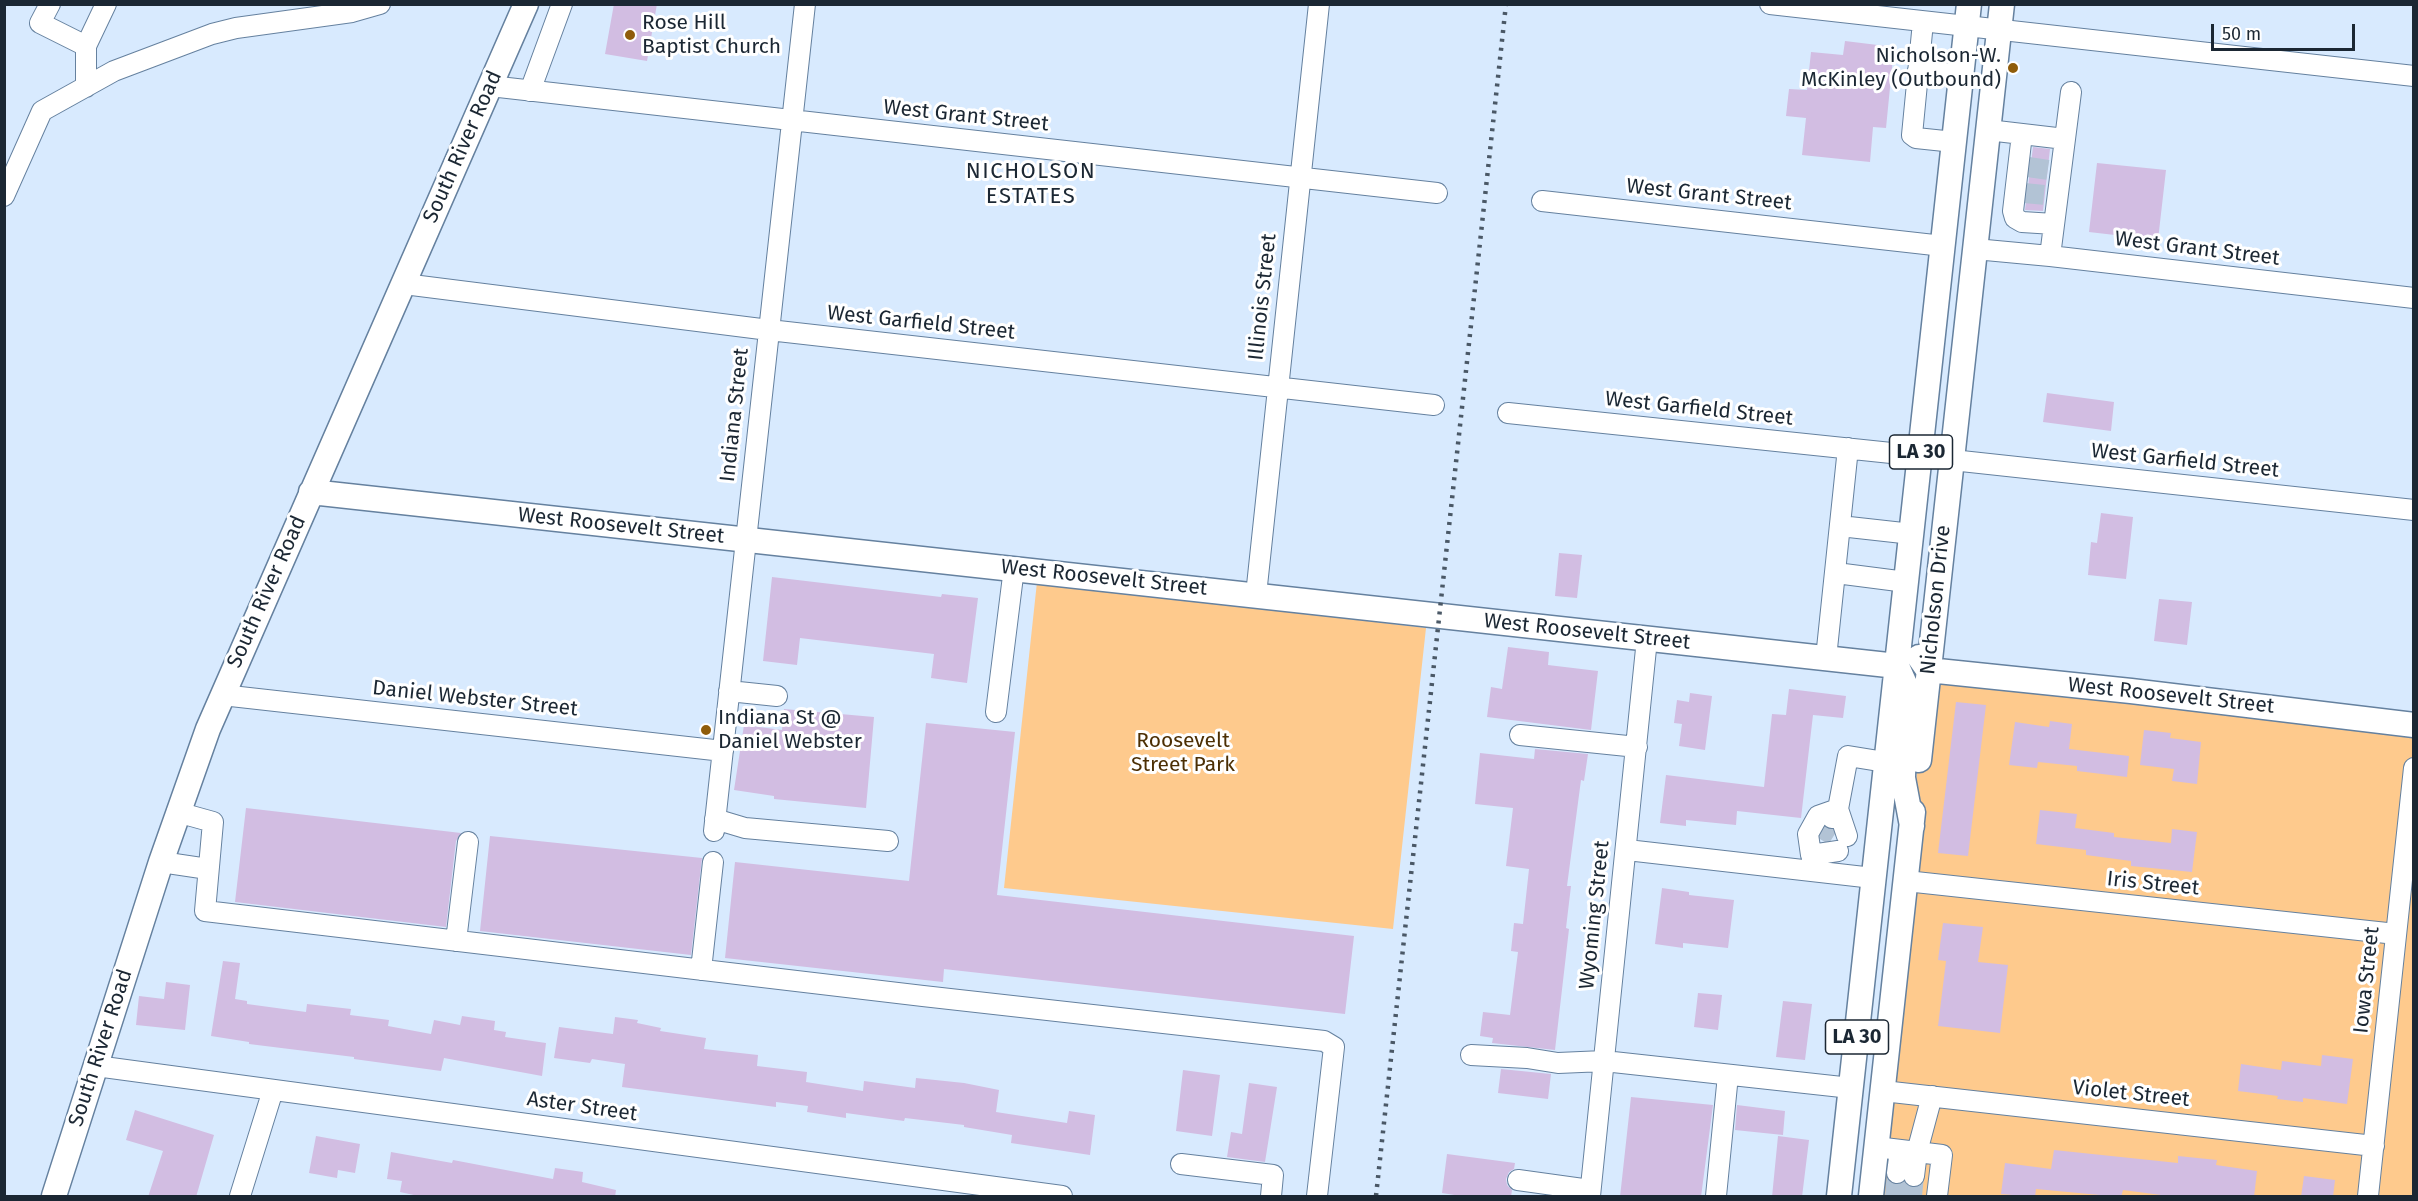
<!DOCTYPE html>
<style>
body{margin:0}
#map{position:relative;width:2418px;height:1201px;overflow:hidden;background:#d8eafe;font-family:"Fira Sans",sans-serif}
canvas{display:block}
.frame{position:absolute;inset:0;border:6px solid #1b2733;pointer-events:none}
.scale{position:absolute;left:2211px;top:24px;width:144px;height:27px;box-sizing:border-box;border:3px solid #1b2733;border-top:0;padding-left:8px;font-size:18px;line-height:21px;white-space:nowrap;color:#1b2733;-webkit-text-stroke:4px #fff;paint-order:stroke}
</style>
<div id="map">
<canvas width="2418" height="1201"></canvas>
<div class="frame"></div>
<div class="scale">50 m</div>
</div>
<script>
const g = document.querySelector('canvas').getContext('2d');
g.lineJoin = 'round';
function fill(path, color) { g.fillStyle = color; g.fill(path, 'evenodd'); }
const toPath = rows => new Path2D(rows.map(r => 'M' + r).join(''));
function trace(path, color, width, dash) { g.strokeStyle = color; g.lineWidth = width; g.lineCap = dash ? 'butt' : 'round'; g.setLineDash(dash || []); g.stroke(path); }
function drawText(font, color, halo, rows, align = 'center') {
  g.font = font + ' "Fira Sans",sans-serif'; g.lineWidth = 6; g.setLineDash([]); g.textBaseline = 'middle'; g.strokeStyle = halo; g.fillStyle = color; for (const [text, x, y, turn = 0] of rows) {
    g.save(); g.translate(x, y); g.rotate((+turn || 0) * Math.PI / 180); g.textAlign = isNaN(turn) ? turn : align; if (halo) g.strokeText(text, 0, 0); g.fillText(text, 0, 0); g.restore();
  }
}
fill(toPath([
 [1037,582,1426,628,1393,929,1004,888],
 [1928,670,2413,725,2413,1196,1871,1196]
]), '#feca8d');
fill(toPath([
 [614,4,657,4,647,61,605,54],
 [1845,41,1894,47,1886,128,1873,127,1870,162,1802,155,1806,118,1786,116,1789,89,1807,90,1811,52,1843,55],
 [2033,147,2050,149,2043,211,2025,210],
 [2097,163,2166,170,2158,240,2089,232],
 [2047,393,2114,402,2111,431,2043,422],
 [2101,513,2133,517,2126,579,2088,575,2091,542,2097,543],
 [1559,553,1582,555,1577,598,1555,596],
 [772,577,941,597,942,594,978,598,967,683,931,678,934,654,800,638,797,665,763,661],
 [2159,599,2192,602,2187,645,2154,641],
 [1508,647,1549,652,1548,665,1598,671,1591,730,1487,717,1491,687,1502,689],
 [1789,689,1846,696,1843,718,1813,715,1801,818,1737,811,1736,825,1686,820,1686,826,1660,823,1666,775,1764,787,1772,714,1786,715],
 [1690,693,1712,696,1705,750,1679,746,1682,724,1674,723,1677,700,1689,702],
 [1956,702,1986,705,1968,856,1938,853],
 [784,709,874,717,866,808,774,799,774,796,734,790,744,725,782,730],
 [2050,721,2072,724,2069,749,2129,756,2127,777,2077,771,2077,766,2038,762,2037,768,2009,765,2015,722,2049,727],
 [926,723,1015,732,997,895,1354,936,1345,1014,944,969,943,982,725,958,735,862,909,881],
 [2144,730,2171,733,2170,738,2201,742,2197,784,2172,781,2174,769,2140,765],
 [1535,749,1588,754,1584,781,1581,780,1567,886,1571,886,1566,928,1569,929,1555,1050,1492,1043,1493,1038,1480,1036,1483,1012,1510,1015,1518,952,1511,951,1514,923,1523,924,1529,869,1506,866,1513,808,1475,804,1480,753,1534,759],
 [246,808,461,833,456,841,446,927,235,902],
 [2040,810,2077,814,2075,828,2114,833,2114,837,2171,843,2172,829,2197,832,2192,872,2131,866,2131,861,2086,855,2086,850,2036,844],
 [490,836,702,858,691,955,480,931],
 [1662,888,1689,892,1689,895,1734,900,1728,948,1683,943,1683,948,1655,944],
 [1943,923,1983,927,1978,962,2008,965,2000,1033,1938,1026,1946,961,1938,960],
 [223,961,240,963,235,999,247,1001,247,1004,306,1012,307,1004,351,1009,350,1015,389,1020,388,1026,431,1034,434,1020,460,1025,462,1016,495,1021,494,1030,506,1032,505,1037,546,1043,542,1076,444,1058,441,1071,354,1059,354,1057,249,1044,249,1042,211,1036],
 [166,982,190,985,185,1030,136,1025,139,996,164,999],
 [1698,993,1722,995,1718,1030,1694,1027],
 [1783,1001,1812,1004,1805,1060,1776,1057],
 [615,1017,638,1020,637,1023,661,1028,660,1031,706,1038,704,1049,758,1055,757,1066,807,1072,806,1082,863,1091,864,1081,915,1088,916,1078,964,1083,999,1090,996,1112,1067,1123,1069,1111,1095,1115,1090,1155,1011,1143,1012,1135,964,1127,964,1125,905,1118,904,1121,846,1113,846,1118,807,1112,808,1106,776,1102,776,1107,622,1087,625,1064,592,1059,590,1063,554,1058,559,1027,613,1034],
 [2322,1055,2353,1059,2347,1104,2303,1098,2303,1102,2277,1099,2278,1096,2238,1091,2241,1064,2281,1070,2282,1061,2321,1066],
 [1501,1069,1551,1074,1548,1099,1498,1093],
 [1183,1070,1220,1075,1212,1136,1176,1131],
 [1249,1083,1277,1087,1265,1162,1227,1157,1231,1132,1242,1134],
 [1631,1097,1713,1105,1701,1197,1620,1197],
 [1737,1105,1785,1111,1783,1135,1735,1130],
 [135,1110,214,1135,196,1197,148,1197,163,1151,126,1140],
 [316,1136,360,1144,355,1173,338,1170,337,1178,309,1173],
 [1778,1136,1809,1140,1802,1197,1772,1197],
 [2054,1150,2178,1163,2178,1156,2217,1160,2216,1165,2257,1171,2254,1197,2176,1197,2123,1190,2121,1197,2036,1189,2035,1197,2001,1194,2005,1163,2051,1169],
 [391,1152,452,1163,453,1160,553,1179,555,1168,583,1172,582,1182,616,1190,615,1197,423,1197,400,1192,402,1181,387,1179],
 [1447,1154,1515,1163,1514,1169,1509,1172,1506,1179,1507,1185,1512,1190,1511,1197,1467,1197,1442,1193],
 [2304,1176,2335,1180,2333,1197,2301,1197]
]), '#d2bde2');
trace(toPath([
 [2028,167,2048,170],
 [2024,193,2045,195],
 [1820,839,1830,823],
 [1895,1196,1897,1173],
 [1912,1196,1914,1176]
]), '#b2c3d5', 20, [20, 10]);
const minor = toPath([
 [50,4,40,23,86,46],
 [1770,4,2414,76],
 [1923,22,1912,135,1916,138,1954,142],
 [1918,70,1962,75],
 [490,86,1437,193],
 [86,87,86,46,106,4],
 [530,91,562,4],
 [1988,130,2065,139,2050,256],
 [2022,134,2013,211,2015,218,2022,222,2054,224],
 [2065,139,2071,92],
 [4,196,42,111,114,71,212,34,236,28,352,12,380,4],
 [1542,201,1943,246],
 [1975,249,2050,256,2414,298],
 [404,284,769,330,1434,405],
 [1508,413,1920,456],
 [1952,460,2414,510],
 [1840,526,1912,534],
 [1836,573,1906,582],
 [1256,595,1319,4],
 [1826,658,1848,448],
 [729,691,777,696],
 [222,695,723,751],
 [996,712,1014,568],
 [1520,735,1637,747],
 [177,812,213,822,205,911,923,996,1324,1041,1334,1047,1317,1196],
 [1832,818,1838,809,1848,756,1885,762],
 [715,819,745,828,888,841],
 [714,831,805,4],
 [1627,850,1873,878],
 [1838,851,1811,855,1808,834,1818,816,1838,809,1847,836],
 [161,862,208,869],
 [1906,881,2396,934],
 [456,941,468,842],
 [701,970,713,862],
 [1471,1055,1527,1058,1558,1063,1604,1061,1851,1088],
 [96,1066,1062,1196],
 [1883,1091,2374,1146],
 [1876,1147,1942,1155,1937,1196],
 [1181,1164,1273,1175,1271,1196],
 [1897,1173,1900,1150],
 [1914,1176,1917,1152,1932,1096],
 [1518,1180,1590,1190],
 [240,1196,273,1090],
 [1590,1196,1647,639],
 [1716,1196,1728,1075],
 [2368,1196,2414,768]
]);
const major = toPath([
 [311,492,1897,666,1905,684,1903,778,1912,826],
 [1919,657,1928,670,2131,691,2414,725],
 [1919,760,2002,4],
 [54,1196,161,862,208,729,526,4],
 [1839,1196,1969,4],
 [1871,1196,1913,812]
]);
trace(minor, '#65819f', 22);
trace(major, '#65819f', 27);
trace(minor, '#fff', 20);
trace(major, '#fff', 24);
trace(toPath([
 [1376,1196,1506,4]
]), '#4a5866', 4.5, [3, 6]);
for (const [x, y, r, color] of [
 [630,35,6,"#8f5c0a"],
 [2013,68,6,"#8f5c0a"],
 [706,730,6,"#8f5c0a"]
]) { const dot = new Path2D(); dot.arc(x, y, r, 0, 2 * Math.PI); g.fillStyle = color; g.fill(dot); trace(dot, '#fff', 2); }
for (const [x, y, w] of [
 [1921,452,63],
 [1857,1037,63]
]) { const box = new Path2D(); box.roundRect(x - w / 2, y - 17, w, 34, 4.5); g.fillStyle = '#fff'; g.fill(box); trace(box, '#1b2733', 1.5); }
drawText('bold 20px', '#1b2733', null, [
 ["LA 30",1921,452],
 ["LA 30",1857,1037]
]);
drawText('21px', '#1b2733', '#fff', [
 ["Rose Hill",642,23],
 ["Baptist Church",642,47],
 ["Nicholson-W.",2001,56,"right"],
 ["McKinley (Outbound)",2001,80,"right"],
 ["Indiana St @",718,718],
 ["Daniel Webster",718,742]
], 'left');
drawText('21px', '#1b2733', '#fff', [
 ["West Grant Street",966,116,6],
 ["South River Road",463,147,-66],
 ["West Grant Street",1709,195,6],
 ["West Grant Street",2197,249,7],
 ["Illinois Street",1263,297,-84],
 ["West Garfield Street",921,323,6],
 ["West Garfield Street",1699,409,6],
 ["Indiana Street",735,415,-84],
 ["West Garfield Street",2185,461,6],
 ["West Roosevelt Street",621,526,6],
 ["West Roosevelt Street",1104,578,6],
 ["South River Road",267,592,-66],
 ["Nicholson Drive",1936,600,-84],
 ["West Roosevelt Street",1587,632,6],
 ["West Roosevelt Street",2171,696,6],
 ["Daniel Webster Street",475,699,6],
 ["Iris Street",2153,884,6],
 ["Wyoming Street",1595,915,-84],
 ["Iowa Street",2367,980,-84],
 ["South River Road",101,1048,-72],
 ["Violet Street",2131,1094,6],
 ["Aster Street",582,1107,8]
]);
drawText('21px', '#4c2f04', '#fff', [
 ["Roosevelt",1183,741],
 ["Street Park",1183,765]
]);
g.letterSpacing = '1.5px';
drawText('22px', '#1b2733', '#fff', [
 ["NICHOLSON",1031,172],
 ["ESTATES",1031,197]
]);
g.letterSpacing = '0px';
</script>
